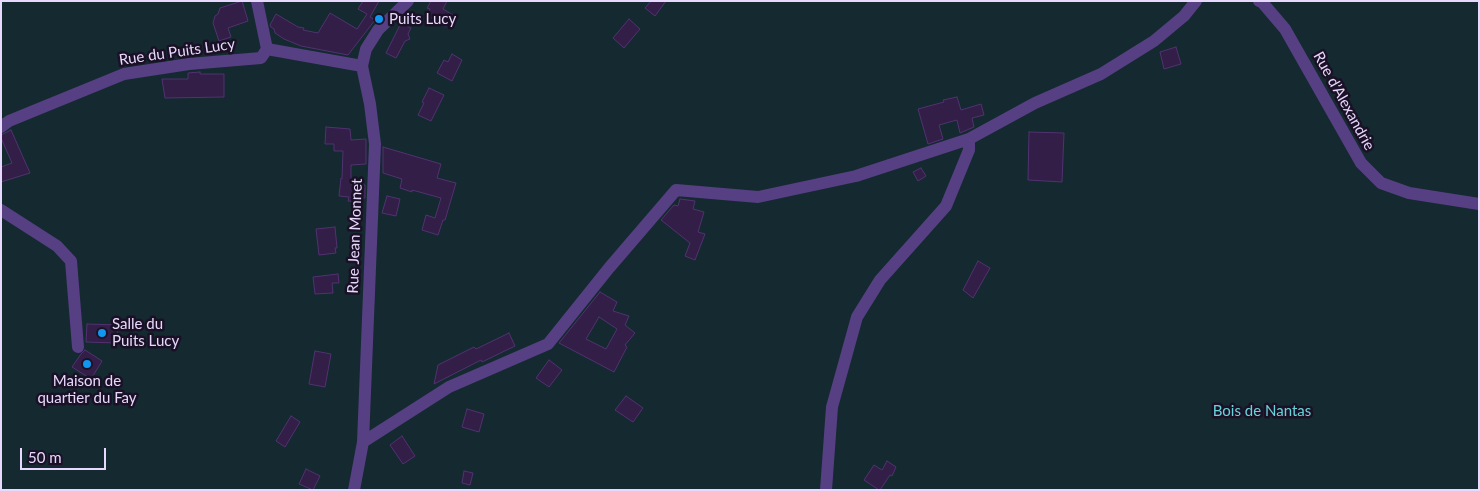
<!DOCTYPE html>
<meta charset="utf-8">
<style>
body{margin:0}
#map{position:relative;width:1480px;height:491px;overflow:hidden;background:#1b1126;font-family:Lato,sans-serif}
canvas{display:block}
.frame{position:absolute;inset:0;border:2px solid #e7d8fd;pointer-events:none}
.scale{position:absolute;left:20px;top:448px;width:86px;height:22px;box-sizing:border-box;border:2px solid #e7d8fd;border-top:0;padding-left:6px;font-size:15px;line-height:18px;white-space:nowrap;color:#e7d8fd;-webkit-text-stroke:4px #1b1126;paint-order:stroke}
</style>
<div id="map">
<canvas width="1480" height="491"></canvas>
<div class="frame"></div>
<div class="scale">50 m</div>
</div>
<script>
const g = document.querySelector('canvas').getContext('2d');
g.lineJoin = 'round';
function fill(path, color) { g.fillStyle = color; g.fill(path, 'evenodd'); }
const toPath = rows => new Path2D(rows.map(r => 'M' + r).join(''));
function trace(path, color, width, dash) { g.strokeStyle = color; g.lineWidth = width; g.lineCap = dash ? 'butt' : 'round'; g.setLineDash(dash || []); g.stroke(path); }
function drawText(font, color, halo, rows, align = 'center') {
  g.font = font + ' Lato,sans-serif'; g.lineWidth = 5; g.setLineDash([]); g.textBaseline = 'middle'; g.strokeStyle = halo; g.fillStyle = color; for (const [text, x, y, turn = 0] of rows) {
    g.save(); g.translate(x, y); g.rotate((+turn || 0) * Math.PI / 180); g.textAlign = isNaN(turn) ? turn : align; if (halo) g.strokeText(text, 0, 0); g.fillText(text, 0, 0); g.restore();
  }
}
fill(toPath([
 [1,1,1479,1,1479,490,1,490]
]), '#142930');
const building = toPath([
 [242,1,248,21,228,28,231,37,219,41,213,23,215,16,218,14,220,8,242,1],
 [363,1,379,1,370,17,375,20,348,55,301,46,284,39,275,33,274,29,271,27,270,25,276,14,298,27,304,28,303,30,318,33,330,13,357,29,367,14,358,9,363,1],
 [431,1,447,1,443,9,453,15,446,27,427,15,430,9,427,8,431,1],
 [651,1,666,1,655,16,645,8,651,1],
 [629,19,640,29,624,48,613,38,629,19],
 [401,23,411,28,408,34,410,39,405,41,396,58,386,53,401,23],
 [1176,47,1181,64,1164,69,1160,52,1176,47],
 [452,54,462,60,452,81,437,73,444,60,448,62,452,54],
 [200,72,200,74,224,74,224,97,165,98,162,79,188,79,188,73,200,72],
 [429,88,444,95,431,121,418,115,424,103,422,102,429,88],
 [957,97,961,110,981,104,984,115,972,118,974,127,960,133,957,120,939,125,943,139,928,144,918,109,944,102,943,100,957,97],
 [326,127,350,129,351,140,366,139,366,164,351,165,351,184,365,185,365,198,358,198,358,202,348,201,349,197,339,196,341,178,342,179,343,151,334,151,334,144,325,144,326,127],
 [11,130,30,173,1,182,1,167,12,163,1,138,1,135,11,130],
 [1029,132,1064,133,1062,182,1028,180,1029,132],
 [383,147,441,164,437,178,456,183,445,220,443,220,438,235,422,230,426,215,435,218,441,198,412,190,412,192,400,188,402,179,383,173,383,147],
 [921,168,926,176,918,181,913,172,921,168],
 [387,196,400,199,396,216,382,213,387,196],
 [680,199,695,201,693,209,704,212,698,232,705,234,695,260,685,256,690,243,661,220,674,205,678,206,680,199],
 [335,227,337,248,335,248,336,253,319,255,316,229,335,227],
 [978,261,990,268,973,298,963,290,978,261],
 [338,274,339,283,332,283,333,293,315,294,313,277,338,274],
 [600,292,617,302,613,311,629,316,625,325,635,333,625,345,627,347,614,372,559,343,600,292],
 [599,317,617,329,606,349,586,339,599,317],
 [87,324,118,325,117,343,86,342,87,324],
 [509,333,515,346,482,362,481,360,434,384,438,365,474,347,476,349,509,333],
 [85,350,102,361,91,379,72,367,81,354,85,350],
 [315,351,331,354,325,387,309,384,315,351],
 [549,360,562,370,549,387,536,378,549,360],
 [626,396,643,408,633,422,615,410,626,396],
 [467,409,484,414,479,432,462,427,467,409],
 [291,416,300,422,285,447,276,441,291,416],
 [402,436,415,456,403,464,390,445,402,436],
 [887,461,896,467,892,476,890,475,880,490,879,490,864,480,874,465,882,470,887,461],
 [306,469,320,476,313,490,299,484,306,469],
 [464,471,473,473,470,485,462,483,464,471]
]);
fill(building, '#321e46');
trace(building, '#513271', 1);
trace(toPath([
 [257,1,267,49],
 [1259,1,1262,2,1285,29,1361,163,1381,183,1409,193,1479,204],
 [267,49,362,66],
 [1,127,9,121,124,74,189,64,261,58,267,49],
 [1,210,57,246,71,261,78,347],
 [363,442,449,387,548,344,609,268,676,190,758,197,856,176,969,139,1035,103,1101,74,1154,41,1184,16,1196,1],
 [354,490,363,442,375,144,370,104,362,66,366,49,378,30,408,1],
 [826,490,832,407,857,317,880,280,946,206,969,150,969,139]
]), '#563f82', 12);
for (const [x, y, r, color] of [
 [379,19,5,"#1097f1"],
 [102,333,5,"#1097f1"],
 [87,364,5,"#1097f1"]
]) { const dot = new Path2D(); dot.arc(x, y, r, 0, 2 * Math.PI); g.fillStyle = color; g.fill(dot); trace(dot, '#1b1126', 2); }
drawText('15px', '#e7d8fd', '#1b1126', [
 ["Puits Lucy",389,19],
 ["Salle du",112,324],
 ["Puits Lucy",112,341],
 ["Maison de",87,381,"center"],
 ["quartier du Fay",87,398,"center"]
], 'left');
drawText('15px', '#e7d8fd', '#1b1126', [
 ["Rue du Puits Lucy",177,52,-8],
 ["Rue d’Alexandrie",1344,101,61],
 ["Rue Jean Monnet",355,236,-88]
]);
drawText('15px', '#68d3d9', '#1b1126', [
 ["Bois de Nantas",1262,411]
]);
</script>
